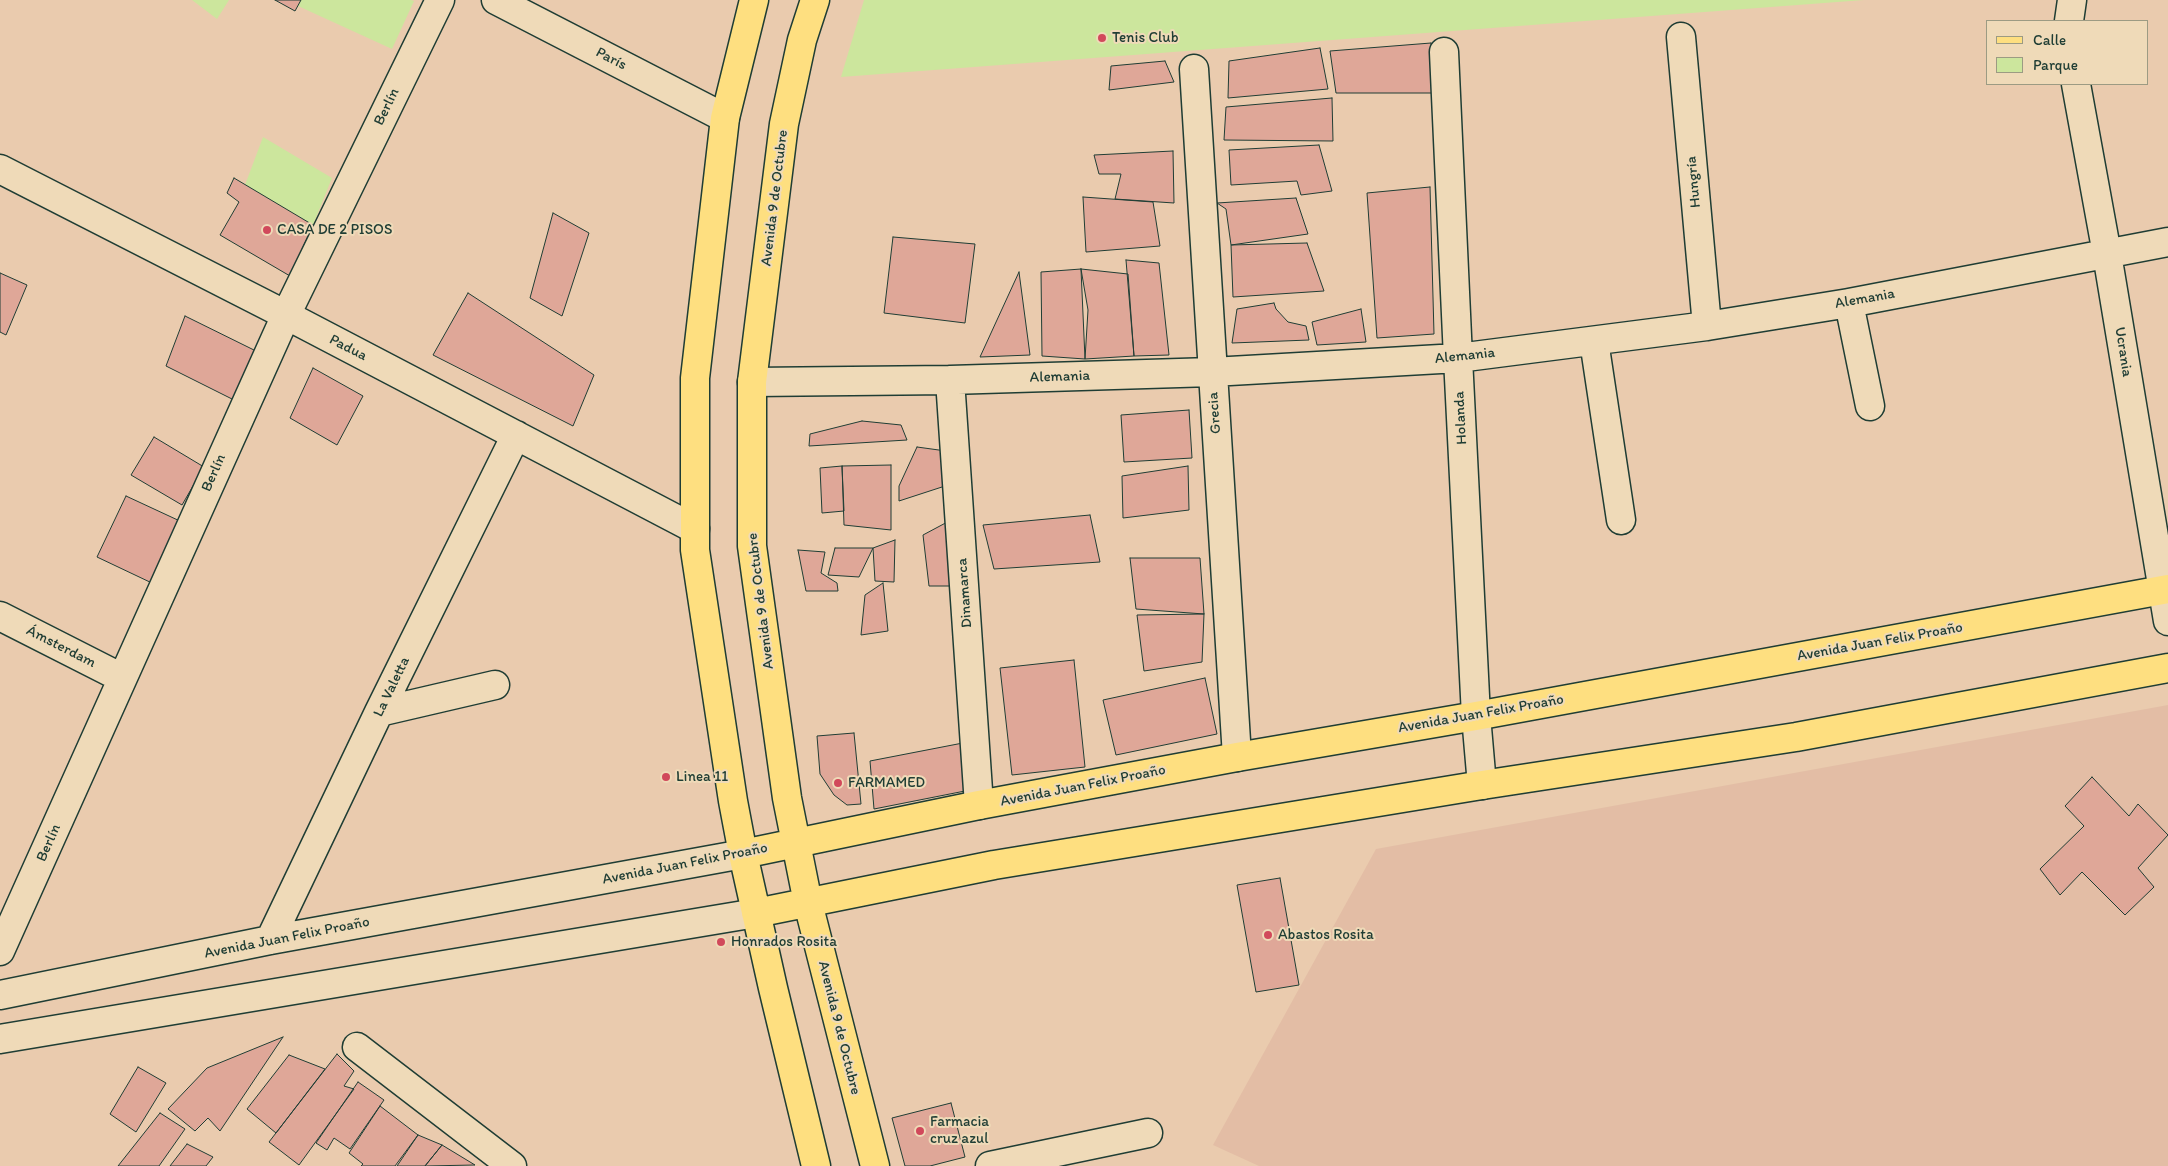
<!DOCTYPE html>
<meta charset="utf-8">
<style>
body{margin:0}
#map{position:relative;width:2168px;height:1166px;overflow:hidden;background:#eacbae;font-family:Itim,sans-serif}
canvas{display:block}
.legend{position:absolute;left:1986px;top:20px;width:162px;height:65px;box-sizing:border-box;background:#efdab8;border:1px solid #9c9b83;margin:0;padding:6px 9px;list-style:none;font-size:15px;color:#1f3d34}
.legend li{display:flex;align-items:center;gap:10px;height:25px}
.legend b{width:25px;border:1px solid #9c9b83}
</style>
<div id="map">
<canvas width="2168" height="1166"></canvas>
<ul class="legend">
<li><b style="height:6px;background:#fedf80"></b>Calle</li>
<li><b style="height:14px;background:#cce69d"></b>Parque</li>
</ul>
</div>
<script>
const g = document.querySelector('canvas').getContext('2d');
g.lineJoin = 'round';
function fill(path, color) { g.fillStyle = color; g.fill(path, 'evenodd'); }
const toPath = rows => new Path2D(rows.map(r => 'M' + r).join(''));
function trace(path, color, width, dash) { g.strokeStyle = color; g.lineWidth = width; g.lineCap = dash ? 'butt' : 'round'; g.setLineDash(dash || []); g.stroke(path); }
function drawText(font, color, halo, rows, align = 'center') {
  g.font = font + ' Itim,sans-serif'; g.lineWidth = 4; g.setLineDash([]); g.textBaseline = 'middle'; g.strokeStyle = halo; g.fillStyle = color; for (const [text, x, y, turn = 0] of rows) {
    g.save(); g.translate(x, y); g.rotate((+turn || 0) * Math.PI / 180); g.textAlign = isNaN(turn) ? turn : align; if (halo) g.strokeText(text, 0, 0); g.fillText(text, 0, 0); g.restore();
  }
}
fill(toPath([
 [2168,705,2168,1166,1259,1166,1213,1145,1376,849]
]), '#e3bda5');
fill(toPath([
 [192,0,229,0,217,19],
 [301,0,411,0,414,1,392,49,298,6],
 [864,0,1864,0,841,77],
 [263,137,332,178,313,225,245,185]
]), '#cce69d');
const building = toPath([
 [275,0,301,0,295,11,275,0],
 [1431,43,1438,93,1336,93,1330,51,1431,43],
 [1320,48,1328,89,1228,98,1229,61,1320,48],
 [1165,61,1174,82,1109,90,1111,66,1165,61],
 [1332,98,1333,141,1224,140,1226,107,1332,98],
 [1319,145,1332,191,1301,195,1297,181,1231,185,1229,150,1319,145],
 [1173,151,1174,203,1115,199,1121,174,1099,174,1094,155,1173,151],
 [234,178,313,225,290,276,220,235,239,202,227,193,234,178],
 [1430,187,1434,334,1377,338,1367,193,1430,187],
 [1083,197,1153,202,1160,246,1086,252,1083,197],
 [1296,198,1308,234,1231,245,1226,209,1217,203,1296,198],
 [553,213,589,233,562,316,530,298,553,213],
 [893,237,975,244,965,323,884,313,893,237],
 [1307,243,1324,291,1233,297,1231,245,1307,243],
 [1126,260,1159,263,1169,355,1134,356,1126,260],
 [1081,269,1085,359,1042,356,1041,272,1081,269],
 [1081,269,1128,274,1134,356,1085,359,1088,310,1081,269],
 [1019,272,1030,355,980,357,1019,272],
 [0,273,27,285,6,335,0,332,0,273],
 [468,293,594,375,573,426,433,355,468,293],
 [1274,303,1276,309,1288,322,1306,326,1309,340,1232,343,1237,309,1274,303],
 [1361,309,1366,342,1317,345,1312,322,1361,309],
 [185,316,258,352,238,402,166,366,185,316],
 [313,368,363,396,337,445,290,418,313,368],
 [1189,410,1192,458,1124,462,1121,415,1189,410],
 [862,421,901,425,907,440,809,446,810,434,862,421],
 [154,437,204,467,182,505,131,475,154,437],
 [917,447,946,451,945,486,899,501,899,486,917,447],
 [891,465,891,530,844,525,842,466,891,465],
 [842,466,844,511,822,513,820,468,842,466],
 [1188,466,1189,510,1123,518,1122,476,1188,466],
 [126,496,182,522,154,584,97,557,126,496],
 [1090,515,1100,562,994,569,983,525,1090,515],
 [953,519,953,586,929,586,923,535,953,519],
 [895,540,894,582,875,581,873,548,895,540],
 [835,548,873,548,859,577,828,575,835,548],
 [798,550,825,552,821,573,837,583,838,591,806,591,798,550],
 [1130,558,1200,558,1204,614,1136,609,1130,558],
 [883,583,888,631,861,635,865,595,883,583],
 [1204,614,1202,662,1144,671,1137,615,1204,614],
 [1074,660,1085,767,1012,775,1000,668,1074,660],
 [1205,678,1217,734,1116,755,1103,700,1205,678],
 [854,733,861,804,847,805,834,795,820,774,817,736,854,733],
 [968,742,970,790,874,809,870,761,968,742],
 [2092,777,2129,816,2138,804,2168,835,2138,868,2154,887,2125,915,2082,872,2060,895,2040,869,2084,826,2065,806,2092,777],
 [1280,878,1299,985,1256,992,1237,885,1280,878],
 [283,1037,220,1131,208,1118,195,1131,168,1109,207,1068,283,1037],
 [337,1054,354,1071,344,1086,354,1089,299,1165,269,1142,337,1054],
 [289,1055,325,1069,276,1133,247,1109,289,1055],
 [138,1067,166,1083,136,1132,110,1114,138,1067],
 [358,1082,384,1100,350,1149,334,1138,327,1150,316,1143,358,1082],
 [951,1103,965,1157,930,1166,905,1166,892,1118,951,1103],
 [380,1106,418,1135,395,1166,361,1166,363,1164,349,1153,380,1106],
 [160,1113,185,1129,159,1166,118,1166,160,1113],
 [418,1135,442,1145,425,1166,397,1166,418,1135],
 [187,1144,213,1157,206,1166,170,1166,187,1144],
 [442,1145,475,1165,425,1166,442,1145]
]);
fill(building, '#dfa798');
trace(building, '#1f3d34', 1);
const minor = toPath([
 [496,0,725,118],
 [2069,21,2072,0],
 [1681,37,1707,326],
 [1444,52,1458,358,1476,716,1482,785],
 [1194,69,1237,757],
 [2076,84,2107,254,2168,621],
 [0,169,286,315,695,529],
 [1849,303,1870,406],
 [1594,341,1621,520],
 [950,380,979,805],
 [752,382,950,380,1212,372,1458,358,1707,326,1849,303,2168,242],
 [0,616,122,678],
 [379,712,495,685],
 [270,940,379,712,516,435],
 [0,951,286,315,440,0],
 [0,995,270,940,743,854],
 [0,1039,756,913],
 [357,1047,512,1166],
 [990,1166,1148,1133]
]);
const major = toPath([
 [754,0,725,118,695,378,695,550,733,801,743,854,773,988,816,1166],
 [815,0,802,40,784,124,752,382,752,546,787,798,808,903,875,1166],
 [743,854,979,805,1237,757,1476,716,2168,589],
 [756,913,994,865,1482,785,1796,737,2168,668]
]);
trace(minor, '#1f3d34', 31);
trace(major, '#1f3d34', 31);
trace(minor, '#efdab8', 28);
trace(major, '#fedf80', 28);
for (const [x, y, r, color] of [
 [1102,38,5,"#d1495b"],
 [267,230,5,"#d1495b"],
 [666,777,5,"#d1495b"],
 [838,783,5,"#d1495b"],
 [1268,935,5,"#d1495b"],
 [721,942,5,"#d1495b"],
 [920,1131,5,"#d1495b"]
]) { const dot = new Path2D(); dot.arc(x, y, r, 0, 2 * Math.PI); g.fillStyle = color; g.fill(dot); trace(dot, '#efdab8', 2); }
drawText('15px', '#1f3d34', '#efdab8', [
 ["Tenis Club",1112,38],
 ["CASA DE 2 PISOS",277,230],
 ["Linea 11",676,777],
 ["FARMAMED",848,783],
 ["Abastos Rosita",1278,935],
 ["Honrados Rosita",731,942],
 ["Farmacia",930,1122],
 ["cruz azul",930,1139]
], 'left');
drawText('15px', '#1f3d34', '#efdab8', [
 ["París",611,59,27],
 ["Berlín",387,107,-64],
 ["Hungría",1694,182,-95],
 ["Avenida 9 de Octubre",775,198,-83],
 ["Alemania",1865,299,-10],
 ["Padua",348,348,27],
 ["Ucrania",2123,352,81],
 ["Alemania",1465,356,-6],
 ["Alemania",1060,377,-2],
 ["Grecia",1215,413,-94],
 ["Holanda",1461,418,-93],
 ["Berlín",214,473,-66],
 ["Dinamarca",965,593,-94],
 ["Avenida 9 de Octubre",761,601,-97],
 ["Avenida Juan Felix Proaño",1880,642,-10],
 ["Ámsterdam",61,647,27],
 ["La Valetta",392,687,-64],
 ["Avenida Juan Felix Proaño",1481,714,-10],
 ["Avenida Juan Felix Proaño",1083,786,-11],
 ["Berlín",49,843,-66],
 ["Avenida Juan Felix Proaño",685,864,-11],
 ["Avenida Juan Felix Proaño",287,938,-11],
 ["Avenida 9 de Octubre",839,1028,76]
]);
</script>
